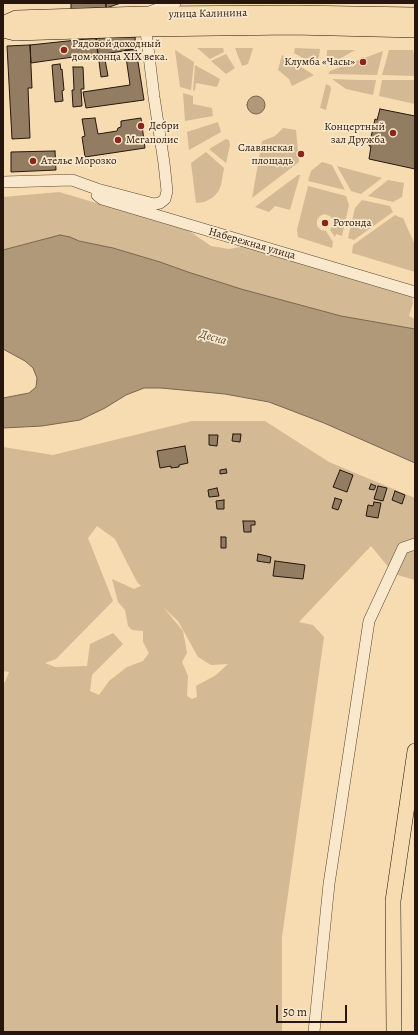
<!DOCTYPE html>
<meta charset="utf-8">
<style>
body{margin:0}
#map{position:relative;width:418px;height:1035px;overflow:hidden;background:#f6dcb0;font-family:Alegreya,serif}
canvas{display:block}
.frame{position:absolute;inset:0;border:4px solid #26160d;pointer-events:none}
.scale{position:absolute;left:276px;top:1005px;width:71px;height:18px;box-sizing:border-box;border:2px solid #26160d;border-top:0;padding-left:5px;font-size:12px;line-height:14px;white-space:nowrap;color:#26160d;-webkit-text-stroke:3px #f9e8cc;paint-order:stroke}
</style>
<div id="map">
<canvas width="418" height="1035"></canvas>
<div class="frame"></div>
<div class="scale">50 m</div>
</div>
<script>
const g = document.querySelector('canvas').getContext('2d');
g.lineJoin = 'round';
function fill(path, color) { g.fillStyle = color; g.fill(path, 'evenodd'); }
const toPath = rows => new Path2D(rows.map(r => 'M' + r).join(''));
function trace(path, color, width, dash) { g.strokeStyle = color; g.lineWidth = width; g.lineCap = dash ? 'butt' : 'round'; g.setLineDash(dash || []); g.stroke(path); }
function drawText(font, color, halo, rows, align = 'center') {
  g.font = font + ' Alegreya,serif'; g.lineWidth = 3.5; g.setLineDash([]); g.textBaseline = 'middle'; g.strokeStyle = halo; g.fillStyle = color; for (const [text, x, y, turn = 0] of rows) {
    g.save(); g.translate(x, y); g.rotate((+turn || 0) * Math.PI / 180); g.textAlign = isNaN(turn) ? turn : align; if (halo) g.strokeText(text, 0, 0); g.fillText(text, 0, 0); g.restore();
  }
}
fill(toPath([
 [197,48,223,48,224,52,210,59],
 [235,48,253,48,248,64,242,66],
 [295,48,320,49,318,64,313,64,294,53],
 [175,50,194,62,191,90,180,87],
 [327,50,355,50,326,67],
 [389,50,413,50,415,59,415,76,382,75],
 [383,51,377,75,328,74,330,71],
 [226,54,235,68,226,74,211,61],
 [282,55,314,75,292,86,289,79,278,70],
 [195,65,220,79,217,87,196,83,195,90,193,91],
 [332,79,359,80,376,80,373,95,346,89],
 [382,80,415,80,415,104,379,96],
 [326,84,330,86,331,89,326,110,320,108],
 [183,93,193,96,193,104,212,108,213,116,185,121],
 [218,122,221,132,189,150,187,132],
 [283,128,296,130,299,162,252,198,262,141,275,136],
 [226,139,229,140,230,145,226,163,209,149],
 [206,152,224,168,221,185,218,192,212,198,204,202,196,203,191,163],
 [322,162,332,165,345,190,308,181,311,171],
 [337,166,382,178,361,194,351,191],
 [298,175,300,175,290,210,275,206,269,212,255,207],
 [388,180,404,183,402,197,393,202,368,196],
 [308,186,346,196,349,205,342,236,336,234,335,237,330,230,333,225,333,220,330,216,324,214,320,216,317,220,317,226,321,230,326,231,333,242,332,248,298,237,297,230],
 [59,192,188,230,211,246,229,249,245,246,412,296,413,303,409,316,415,319,415,329,341,316,241,289,188,272,160,262,113,248,79,241,70,237,60,235,3,250,3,197],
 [362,200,390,206,393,212,354,240,348,238,355,208],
 [395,215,399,217,403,218,415,245,415,272,352,253,353,245],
 [192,421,265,421,329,462,415,498,415,580,394,574,371,546,299,622,313,625,324,637,282,937,282,1032,3,1032,3,683,5,682,9,672,3,671,3,447,53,455],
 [97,526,115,539,137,582,141,586,134,589,112,579,118,602,125,610,128,626,132,630,143,631,143,642,149,653,143,661,127,667,109,681,99,695,90,691,92,675,123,644,113,633,90,644,87,666,55,667,45,663,56,659,113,601,88,538],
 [164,608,178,621,198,657,211,665,228,664,216,675,196,686,197,697,192,699,187,696,188,676,182,662,187,653,183,631]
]), '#d3ba94');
const water = toPath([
 '247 105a9 9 0 1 1 18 0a9 9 0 1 1-18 0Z',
 [60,235,70,237,79,241,113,248,160,262,188,272,241,289,341,316,415,329,415,463,324,423,269,402,225,394,161,388,144,388,126,395,105,408,80,420,42,426,3,428,3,398,29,393,36,387,37,378,33,368,25,361,3,349,3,250,60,235]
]);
fill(water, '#af9979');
trace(water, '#78654e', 1);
const building = toPath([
 [71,3,106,3,106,8,71,9,71,3],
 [106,3,121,3,106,8,106,3],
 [135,37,136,49,104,54,108,76,101,77,96,38,135,37],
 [96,38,98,56,80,58,80,56,31,63,30,45,96,38],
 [30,45,32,88,28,88,30,138,12,139,7,46,30,45],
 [136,49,144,100,86,108,83,92,130,85,125,50,136,49],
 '359 62a4 4 0 1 1 8 0a4 4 0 1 1-8 0Z',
 [60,64,61,70,62,69,64,90,62,91,63,101,55,102,52,65,60,64],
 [73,67,83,67,84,89,81,89,82,106,73,107,72,90,74,90,73,67],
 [380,109,415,116,415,169,369,159,371,146,369,146,375,119,377,120,380,109],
 [95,118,98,134,117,131,118,128,121,127,121,121,141,118,145,148,85,157,82,137,85,136,82,119,95,118],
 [55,151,56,170,11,172,11,152,55,151],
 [323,220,327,220,328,222,327,225,324,226,322,223,323,220],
 [233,434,241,434,240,442,232,441,233,434],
 [209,435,218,435,217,446,209,445,209,435],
 [185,446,188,463,179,465,179,467,171,468,171,466,160,468,157,451,185,446],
 [226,469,227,473,220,474,220,470,226,469],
 [340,470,353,475,347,492,333,487,340,470],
 [371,484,376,486,374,490,369,489,371,484],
 [378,486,387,488,383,501,374,499,378,486],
 [217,488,219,496,209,497,208,490,217,488],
 [395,491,405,495,402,504,392,500,395,491],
 [335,498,342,500,338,510,332,508,335,498],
 [224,500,224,509,217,509,216,501,224,500],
 [374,502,381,503,378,518,366,516,368,505,373,506,374,502],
 [243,521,255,521,255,525,251,525,251,532,244,532,243,521],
 [221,537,226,537,226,548,221,548,221,537],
 [258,554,271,557,270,563,257,561,258,554],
 [275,561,305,565,303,579,273,576,275,561]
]);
fill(building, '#927d62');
trace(building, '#26160d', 1);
const minor = toPath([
 [152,11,175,3],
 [3,182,72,180,97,189,154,204,160,203,165,199,167,191,164,163,154,97,145,23],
 [97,189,97,195,102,199,415,292],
 [314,1032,329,884,369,621,403,548,415,544]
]);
const major = toPath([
 [3,24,16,18,144,14,294,13,415,15],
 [3,30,15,33,145,29,293,27,415,30],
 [394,1032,393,901,415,751]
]);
trace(minor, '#5a4836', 12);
trace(major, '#26160d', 16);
trace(minor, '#f9e8cc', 11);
trace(major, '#f6dcb0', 15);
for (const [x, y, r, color] of [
 [64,50,4,"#8f2418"],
 [363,62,4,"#8f2418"],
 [141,126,4,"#8f2418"],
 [393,133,4,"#8f2418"],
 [118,140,4,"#8f2418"],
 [301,154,4,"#8f2418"],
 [33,161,4,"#8f2418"],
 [325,223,4,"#8f2418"]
]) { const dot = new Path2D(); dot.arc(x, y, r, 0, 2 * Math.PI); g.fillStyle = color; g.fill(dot); trace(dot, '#f9e8cc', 1.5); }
drawText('11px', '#26160d', '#f9e8cc', [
 ["улица Калинина",208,14,-1],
 ["Набережная улица",252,244,16]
]);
drawText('11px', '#26160d', '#f9e8cc', [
 ["Рядовой доходный",72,44],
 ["дом конца XIX века.",72,57],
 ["Клумба «Часы»",355,62,"right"],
 ["Дебри",149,126],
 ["Концертный",385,127,"right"],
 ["зал Дружба",385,140,"right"],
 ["Мегаполис",126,140],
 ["Славянская",293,148,"right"],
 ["площадь",293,161,"right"],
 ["Ателье Морозко",41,161],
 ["Ротонда",333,223]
], 'left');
drawText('italic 12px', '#5d4a38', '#f9e8cc', [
 ["Десна",213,338,16]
]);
</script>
